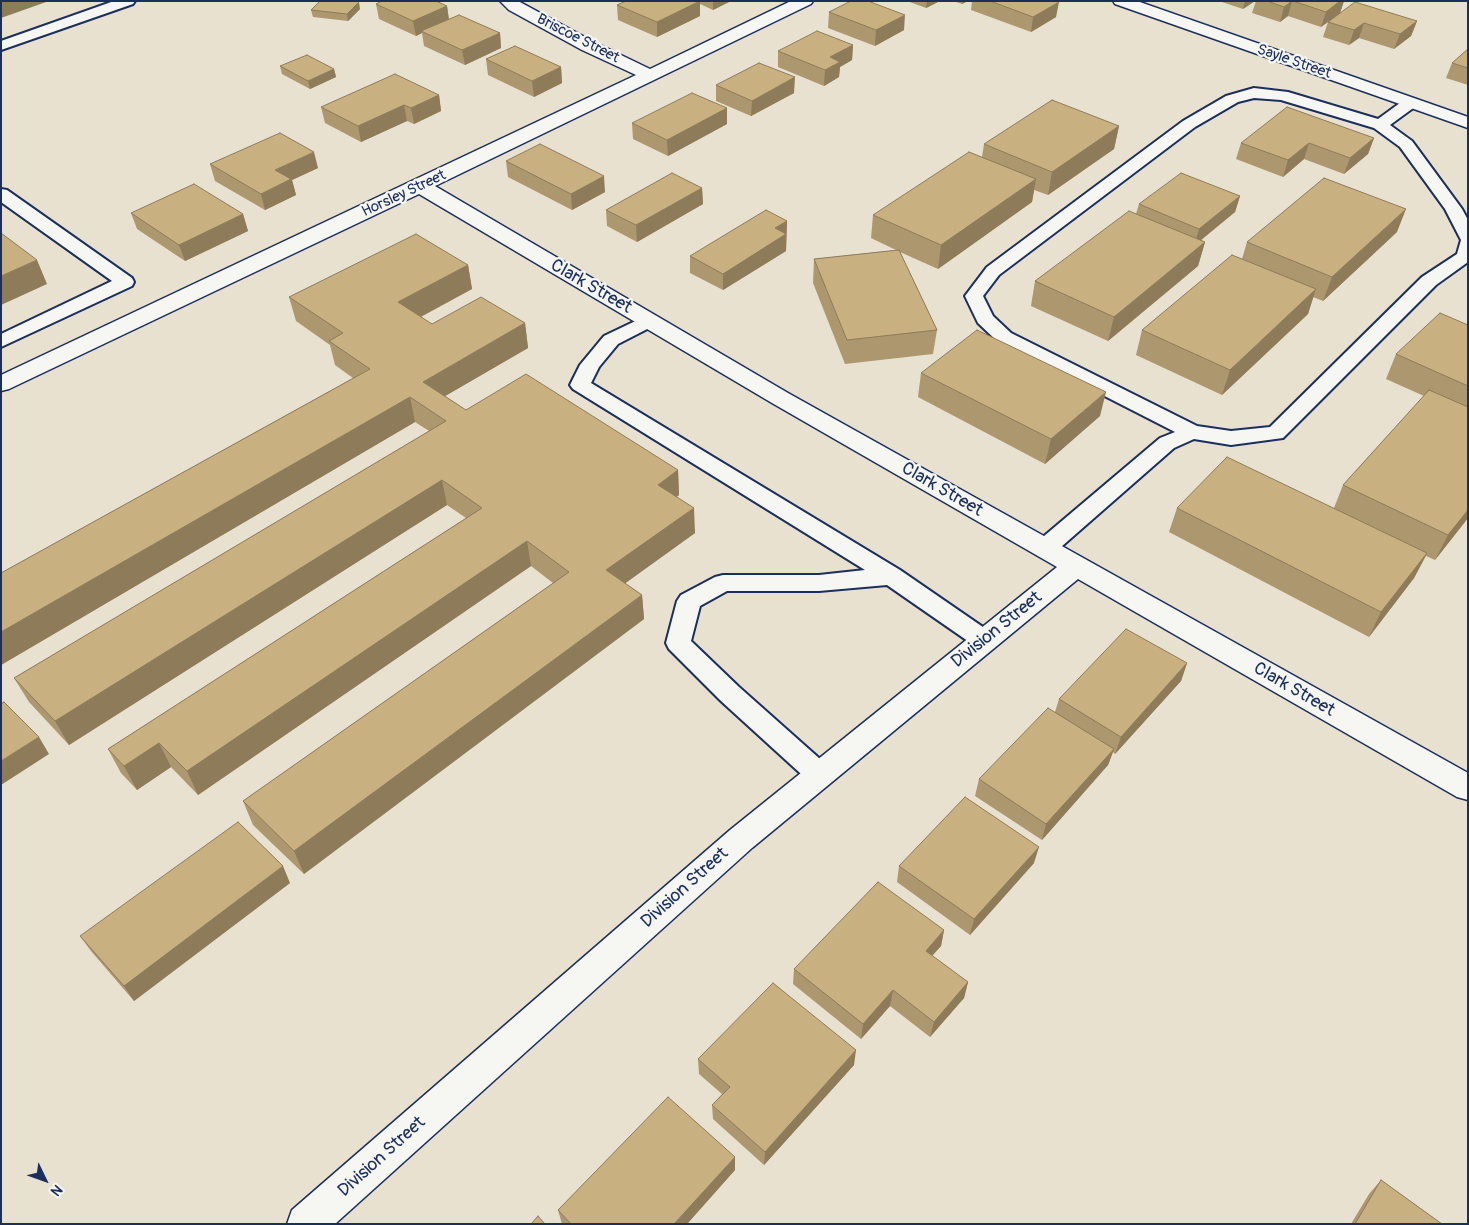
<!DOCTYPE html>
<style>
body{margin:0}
#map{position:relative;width:1469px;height:1225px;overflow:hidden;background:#e8e1d0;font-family:Pangolin,sans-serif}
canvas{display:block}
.frame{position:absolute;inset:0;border:2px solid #1b2f5e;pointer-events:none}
.north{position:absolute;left:20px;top:1155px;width:50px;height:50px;-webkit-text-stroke:4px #f6f6f2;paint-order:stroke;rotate:132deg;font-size:14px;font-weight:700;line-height:20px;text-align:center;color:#1b2f5e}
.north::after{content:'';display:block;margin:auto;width:18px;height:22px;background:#1b2f5e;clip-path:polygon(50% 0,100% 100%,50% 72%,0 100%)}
</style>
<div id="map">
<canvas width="1469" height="1225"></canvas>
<div class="frame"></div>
<div class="north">N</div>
</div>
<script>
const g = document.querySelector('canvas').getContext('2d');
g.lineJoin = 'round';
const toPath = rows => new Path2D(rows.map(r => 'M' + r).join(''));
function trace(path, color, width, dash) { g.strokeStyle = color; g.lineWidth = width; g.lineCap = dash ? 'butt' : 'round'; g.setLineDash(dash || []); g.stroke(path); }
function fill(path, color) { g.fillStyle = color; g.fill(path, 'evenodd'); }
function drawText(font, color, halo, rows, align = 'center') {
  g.font = font + ' Pangolin,sans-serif'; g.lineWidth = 4.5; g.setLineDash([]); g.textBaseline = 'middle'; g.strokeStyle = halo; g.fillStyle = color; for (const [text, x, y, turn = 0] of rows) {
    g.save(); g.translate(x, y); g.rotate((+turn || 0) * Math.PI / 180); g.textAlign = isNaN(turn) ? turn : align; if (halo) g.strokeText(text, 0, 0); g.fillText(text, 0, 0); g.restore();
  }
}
const service = toPath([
 [114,1,135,1,133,4,1,50,1,41,114,1],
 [1254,88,1288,92,1378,119,1404,100,1416,100,1418,103,1416,106,1390,125,1412,141,1462,209,1468,220,1468,262,1436,285,1283,438,1231,445,1194,439,1174,448,1053,554,1045,556,1037,554,1034,548,1037,542,1160,438,1175,432,997,341,978,323,965,296,987,267,1183,121,1226,96,1254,88],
 [1254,98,1281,100,1374,128,1400,147,1445,209,1461,240,1457,254,1422,277,1270,427,1231,431,1197,426,1011,333,993,316,983,296,999,275,1195,127,1238,102,1254,98],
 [1,189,7,190,132,278,134,282,132,286,1,347,1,334,112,281,1,202,1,189],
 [648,315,655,317,658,321,655,325,618,344,599,367,591,383,900,570,993,634,996,640,993,646,984,649,975,646,887,585,819,591,727,591,700,606,691,641,739,687,829,767,833,775,829,783,820,786,811,783,721,701,669,649,666,643,677,601,681,595,715,577,723,575,819,575,865,570,573,389,570,385,580,365,604,336,648,315]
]);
const minor = toPath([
 [500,1,518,1,594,42,650,69,791,1,813,1,811,4,435,186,788,393,1468,773,1468,800,1457,797,1078,579,752,848,335,1224,287,1224,292,1210,730,830,1057,567,772,403,419,194,9,389,1,391,1,375,636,75,582,50,509,10,500,1]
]);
const tertiary = toPath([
 [1113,1,1137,1,1468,117,1468,128,1115,4,1113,1]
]);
trace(service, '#1b2f5e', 4);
trace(minor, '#1b2f5e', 3);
trace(tertiary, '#1b2f5e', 3);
fill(service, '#f6f6f2');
fill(minor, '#f6f6f2');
fill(tertiary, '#f6f6f2');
fill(toPath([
 [626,1,731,1,713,10,700,4,700,16,657,37,618,20,617,5],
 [907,1,940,1,926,8],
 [953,1,968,1,962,4],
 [972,1,1057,1,1056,17,1031,32,971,10],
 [1219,1,1255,1,1243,9],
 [1256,1,1344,1,1340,13,1417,21,1411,36,1394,49,1359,38,1349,45,1323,37,1328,22,1321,27,1288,16,1280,22,1252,13],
 [376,4,447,6,449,19,500,33,501,48,465,65,424,46,422,33,416,36,379,19],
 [360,9,348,21,313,17,311,10],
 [829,12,904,30,875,46,828,28],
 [853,45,852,60,840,67,839,77,824,86,778,67,778,51],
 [1468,49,1468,85,1446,78,1452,63],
 [486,59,561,67,562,83,534,97,488,75],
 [280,66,334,69,336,77,310,89,282,74],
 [716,85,794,93,751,116,716,101],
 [439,95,441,111,414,124,407,121,361,142,325,123,321,107],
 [727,108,727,124,668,156,633,139,632,123],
 [1119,126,1114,149,1048,195,1034,190,1032,202,938,269,900,252,937,330,933,354,845,364,813,283,814,259,896,250,871,238,873,215,982,157,984,144],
 [1374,138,1368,154,1344,174,1304,159,1283,177,1236,159,1241,143],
 [506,161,605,192,572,210,508,177],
 [210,164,318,168,292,180,296,195,265,210,215,181],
 [702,188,703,204,637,242,607,226,606,210],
 [1240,196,1235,212,1200,240,1205,242,1198,266,1108,341,1031,306,1035,281,1136,214,1139,204],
 [131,213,243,214,248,231,185,261,137,229],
 [787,221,786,251,723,290,690,273,690,256],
 [1397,232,1323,301,1313,297,1308,314,1222,395,1136,355,1142,330,1242,259,1247,242],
 [468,265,472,289,421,317,432,324,525,323,528,348,445,396,466,410,678,470,679,495,677,497,695,533,625,583,642,595,644,619,304,874,253,825,243,801,553,583,531,566,198,795,171,767,137,790,121,773,108,749,466,518,447,505,69,745,29,702,14,678,429,431,415,422,1,665,1,573,353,378,335,365,330,345,296,321,289,297],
 [1468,325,1468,518,1435,560,1426,556,1414,578,1369,637,1169,532,1177,508,1334,508,1343,485,1424,396,1386,379,1396,354],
 [921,373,1100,416,1045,464,918,397],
 [1187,663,1181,681,1115,754,1113,752,1108,765,1042,840,975,796,979,779,1055,712,1059,699],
 [1034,863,970,935,897,882,899,866],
 [290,883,134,1001,91,951,80,936],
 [944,930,941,946,932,956,968,982,964,998,930,1037,890,1006,861,1039,793,984,794,969],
 [698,1059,854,1065,764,1165,713,1119,712,1105,722,1094,699,1074],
 [735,1170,687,1224,562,1224,558,1210],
 [1381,1180,1442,1224,1351,1224,1369,1194]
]), '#ad976e');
fill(toPath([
 [1,1,49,1,1,18],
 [700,1,700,16,657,37,657,22],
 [713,1,731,1,713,10],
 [927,1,940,1,926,8],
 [963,1,968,1,962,4],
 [1245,1,1255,1,1243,9],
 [1292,1,1288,16,1280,22,1284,7],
 [1340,1,1344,1,1340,13,1321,27,1326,12],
 [359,2,360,9,348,21,347,14],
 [1059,2,1056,17,1031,32,1033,17],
 [447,6,449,21,421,31,422,33,416,36,413,21],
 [905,15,904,30,875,46,876,30],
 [1417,21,1411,36,1394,49,1400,34],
 [1364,23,1359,38,1349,45,1354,30],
 [500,33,501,48,465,65,462,50],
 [853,45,852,60,840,67,839,77,824,86,825,70,830,57],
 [561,67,562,83,534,97,532,81],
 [334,69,336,77,310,89,308,81],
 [795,77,794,93,751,116,752,101],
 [439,95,441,111,414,124,411,108],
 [404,105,407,121,361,142,358,126],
 [727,108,727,124,668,156,667,140],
 [1119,126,1114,149,1048,195,1052,172],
 [1374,138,1368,154,1344,174,1350,158],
 [1309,143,1304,159,1283,177,1288,160],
 [314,152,318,168,292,180,296,195,265,210,261,194,275,170],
 [604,176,605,192,572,210,571,194],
 [1036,179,1032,202,938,269,941,245],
 [702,188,703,204,637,242,636,225],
 [1240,196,1235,212,1194,246,1199,229],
 [1406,209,1397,232,1323,301,1332,277],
 [243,214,248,231,185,261,179,245],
 [787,221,786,251,723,290,723,274,775,228],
 [1205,242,1198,266,1108,341,1114,317],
 [37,260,47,284,1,305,1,276],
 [468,265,472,289,403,326,398,302],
 [1316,289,1308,314,1222,395,1230,370],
 [525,323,528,348,428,406,423,382],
 [1106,392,1100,416,1045,464,1051,439],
 [410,397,415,422,1,665,1,632],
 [678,470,679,495,659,509,658,485],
 [442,480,447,505,69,745,55,721],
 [694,508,695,533,609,595,606,570],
 [1468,510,1468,518,1435,560,1448,535],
 [527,541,531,566,198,795,187,771],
 [1427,553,1414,578,1369,637,1381,612],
 [642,595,644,619,304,874,294,851],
 [1187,663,1181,681,1115,754,1121,737],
 [39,737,49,754,1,785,1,761],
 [159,743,171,767,137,790,124,766],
 [1114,749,1108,765,1042,840,1046,824],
 [1039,847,1034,863,970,935,974,919],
 [283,866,290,883,134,1001,124,986],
 [944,930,941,946,922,967,926,951],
 [968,982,964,998,930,1037,934,1022],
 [893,990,890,1006,861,1039,863,1024],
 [856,1050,854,1065,764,1165,765,1152],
 [735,1157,735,1170,687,1224,674,1224]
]), '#8d7b5a');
const building = toPath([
 [320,1,356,1,359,2,347,14,311,10,320,1],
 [382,1,436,1,447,6,413,21,376,4,382,1],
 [626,1,700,1,657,22,617,5,626,1],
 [851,1,868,1,905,15,876,30,829,12,851,1],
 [990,1,1057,1,1059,2,1033,17,990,1],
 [1267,1,1292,1,1284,7,1267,1],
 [1293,1,1340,1,1326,12,1293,1],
 [1355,2,1417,21,1400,34,1364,23,1354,30,1328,22,1355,2],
 [459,15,500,33,462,50,421,31,459,15],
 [817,31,853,45,830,57,840,62,825,70,778,51,817,31],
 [515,46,561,67,532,81,486,59,515,46],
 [1468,49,1468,68,1452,63,1468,49],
 [307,55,334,69,308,81,280,66,307,55],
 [759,63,795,77,752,101,716,85,759,63],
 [395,74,439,95,411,108,404,105,358,126,321,107,395,74],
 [692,93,727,108,667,140,632,123,692,93],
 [1052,100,1119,126,1052,172,984,144,1052,100],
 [1287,107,1374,138,1350,158,1309,143,1288,160,1241,143,1287,107],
 [280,133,314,152,275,170,291,179,261,194,210,164,280,133],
 [540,144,604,176,571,194,506,161,540,144],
 [969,152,1036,179,941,245,873,215,969,152],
 [672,173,702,188,636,225,606,210,672,173],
 [1181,173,1240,196,1199,229,1139,204,1181,173],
 [1324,178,1406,209,1332,277,1247,242,1324,178],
 [194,184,243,214,179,245,131,213,194,184],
 [766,210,787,221,775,228,786,234,723,274,690,256,766,210],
 [1129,211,1205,242,1114,317,1035,281,1129,211],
 [1,233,37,260,1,276,1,233],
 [416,234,468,265,398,302,432,324,481,297,525,323,423,382,466,410,526,374,678,470,658,485,694,508,606,570,642,595,294,851,243,801,569,572,527,541,187,771,159,743,124,766,108,749,482,508,442,480,55,721,14,678,446,421,410,397,1,632,1,573,370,369,329,341,343,333,289,297,416,234],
 [899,250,937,330,847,340,814,259,899,250],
 [1232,255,1316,289,1230,370,1142,330,1232,255],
 [1440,313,1468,325,1468,386,1396,354,1440,313],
 [977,330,1106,392,1051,439,921,373,977,330],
 [1429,390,1468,407,1468,510,1448,535,1343,485,1429,390],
 [1227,457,1427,553,1381,612,1177,508,1227,457],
 [1126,629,1187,663,1121,737,1059,699,1126,629],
 [4,702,39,737,1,761,1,704,4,702],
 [1048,708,1114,749,1046,824,979,779,1048,708],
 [965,797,1039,847,974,919,899,866,965,797],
 [238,822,283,866,124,986,80,936,238,822],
 [878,882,944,930,926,951,968,982,934,1022,893,990,863,1024,794,969,878,882],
 [773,983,856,1050,765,1152,712,1105,730,1087,698,1059,773,983],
 [668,1097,735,1157,674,1224,571,1224,558,1210,668,1097],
 [1381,1180,1442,1224,1355,1224,1381,1180],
 [538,1216,545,1224,531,1224,538,1216]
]);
fill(building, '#c9b080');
trace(building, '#8d7b5a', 1);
drawText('15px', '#1b2f5e', '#f6f6f2', [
 ["Briscoe Street",578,39,27],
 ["Sayle Street",1294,62,19],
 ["Horsley Street",404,194,-25]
]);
drawText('18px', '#1b2f5e', '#f6f6f2', [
 ["Clark Street",591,287,30],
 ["Clark Street",942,490,30],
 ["Division Street",997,630,-39],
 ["Clark Street",1294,690,30],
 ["Division Street",685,888,-42],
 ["Division Street",382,1157,-42]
]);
</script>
